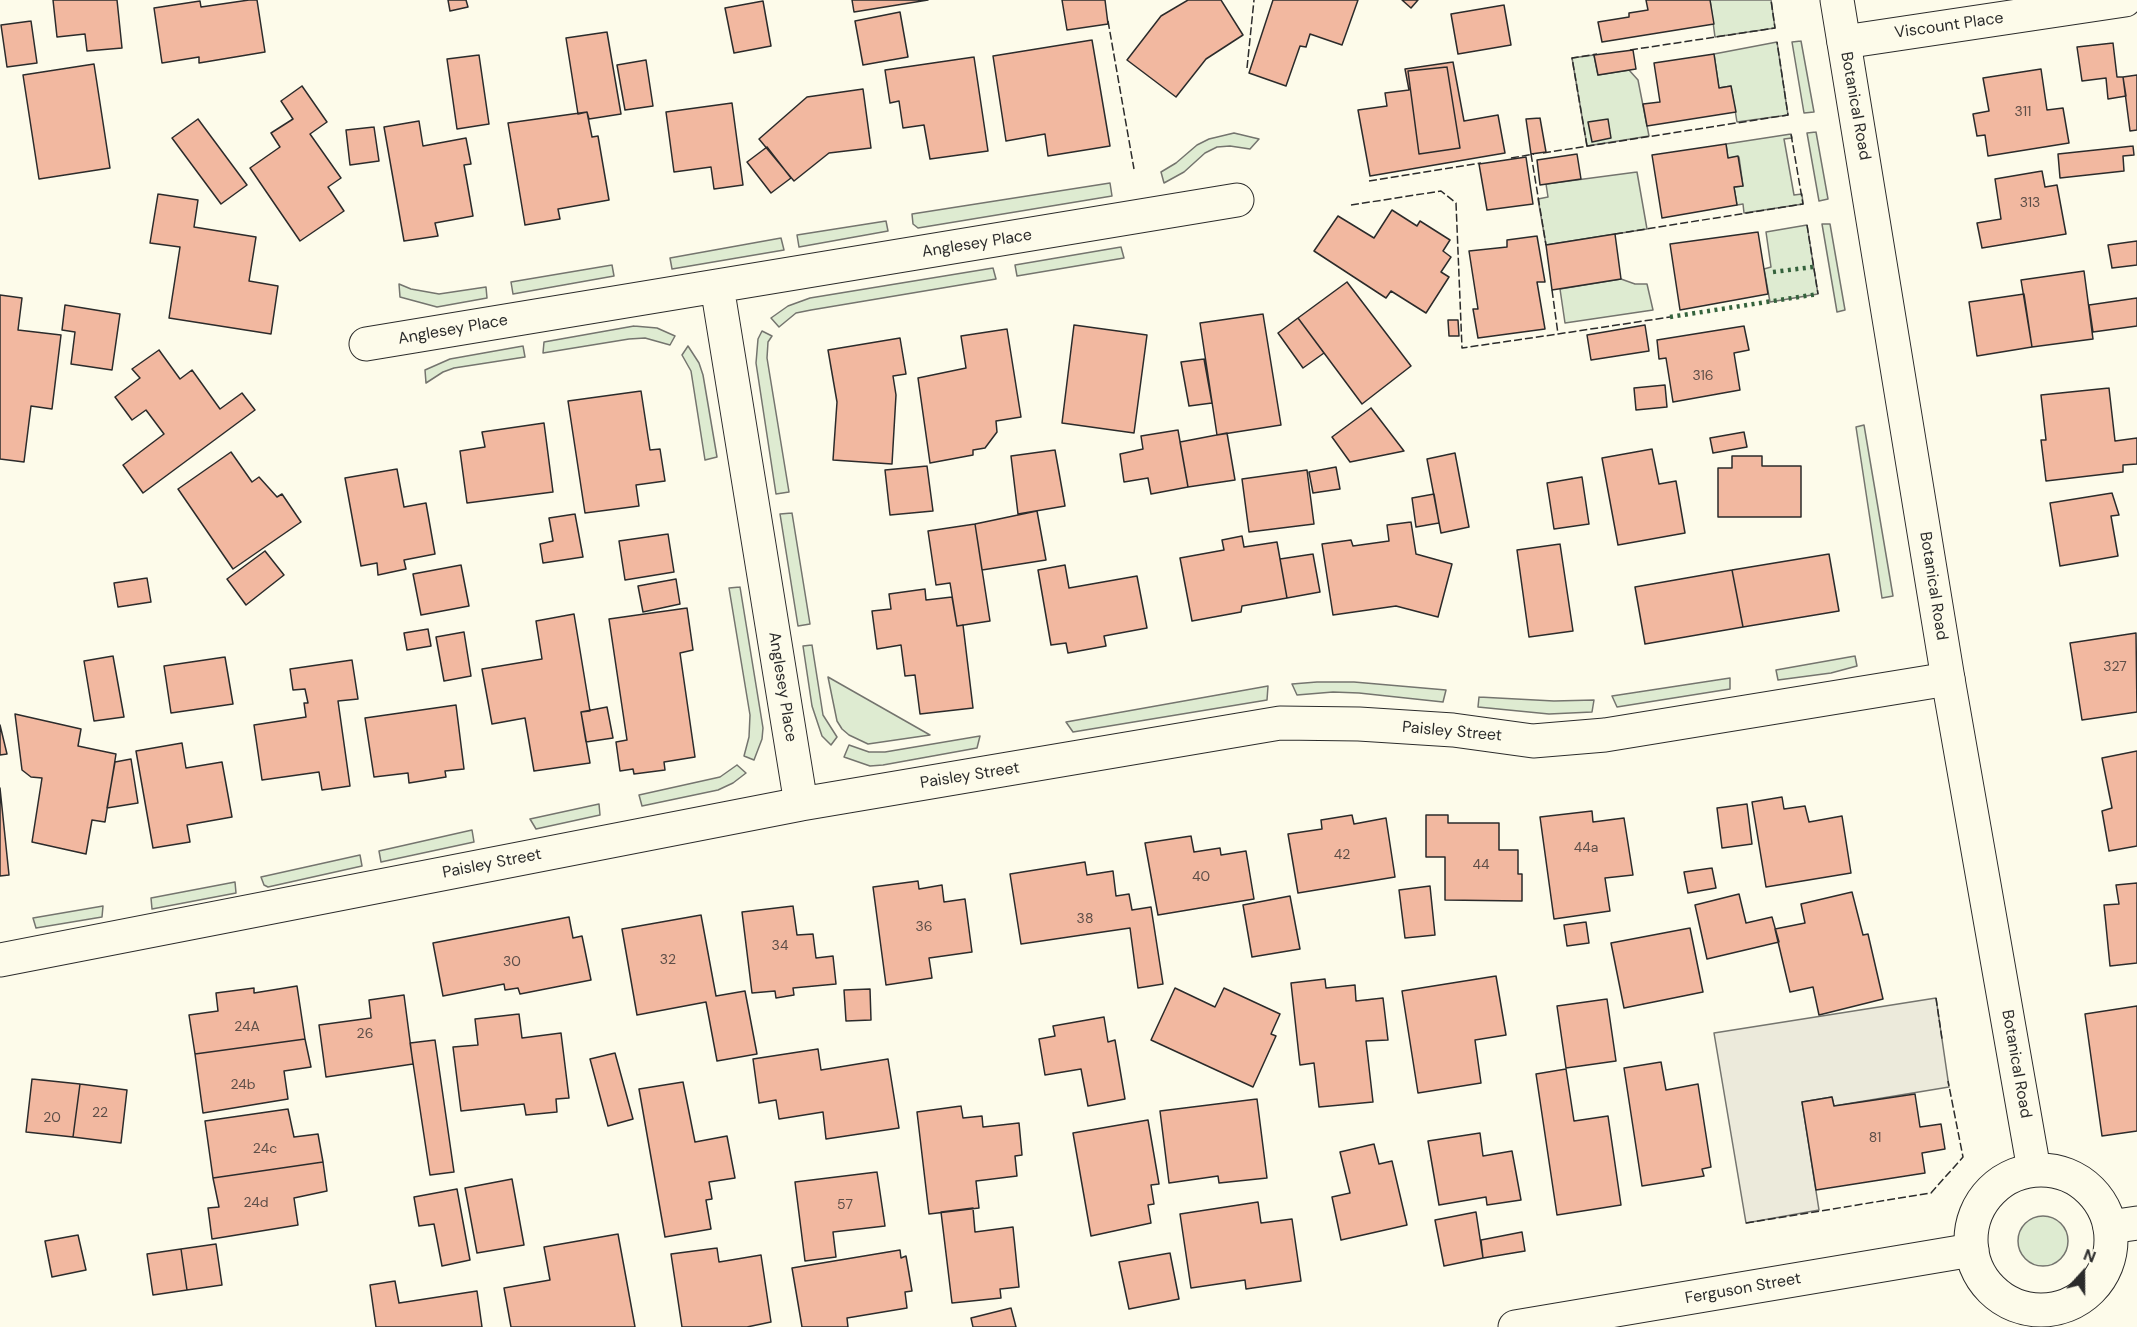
<!DOCTYPE html>
<style>
body{margin:0}
#map{position:relative;width:2137px;height:1327px;overflow:hidden;background:#fdfbea;font-family:"DM Sans",sans-serif}
canvas{display:block}
.north{position:absolute;left:2053px;top:1243px;width:60px;height:60px;-webkit-text-stroke:4px #fdfbea;paint-order:stroke;rotate:21deg;font-size:16px;font-weight:700;line-height:24px;text-align:center;color:#2b2b2b}
.north::after{content:'';display:block;margin:auto;width:21px;height:27px;background:#2b2b2b;clip-path:polygon(50% 0,100% 100%,50% 72%,0 100%)}
</style>
<div id="map">
<canvas width="2137" height="1327"></canvas>
<div class="north">N</div>
</div>
<script>
const g = document.querySelector('canvas').getContext('2d');
g.lineJoin = 'round';
function fill(path, color) { g.fillStyle = color; g.fill(path, 'evenodd'); }
const toPath = rows => new Path2D(rows.map(r => 'M' + r).join(''));
function trace(path, color, width, dash) { g.strokeStyle = color; g.lineWidth = width; g.lineCap = dash ? 'butt' : 'round'; g.setLineDash(dash || []); g.stroke(path); }
function drawText(font, color, halo, rows, align = 'center') {
  g.font = font + ' "DM Sans",sans-serif'; g.lineWidth = 4.5; g.setLineDash([]); g.textBaseline = 'middle'; g.strokeStyle = halo; g.fillStyle = color; for (const [text, x, y, turn = 0] of rows) {
    g.save(); g.translate(x, y); g.rotate((+turn || 0) * Math.PI / 180); g.textAlign = isNaN(turn) ? turn : align; if (halo) g.strokeText(text, 0, 0); g.fillText(text, 0, 0); g.restore();
  }
}
const green = toPath([
 [1710,0,1771,0,1775,28,1715,37,1710,0],
 [1801,41,1814,112,1804,113,1792,42,1801,41],
 [1777,42,1788,115,1737,122,1731,86,1719,88,1714,54,1777,42],
 [1594,55,1598,75,1629,70,1638,80,1649,136,1587,146,1572,58,1594,55],
 [1816,132,1828,199,1819,201,1807,133,1816,132],
 [1234,133,1259,139,1250,149,1230,146,1217,147,1205,153,1184,172,1164,183,1161,172,1176,163,1197,145,1209,139,1234,133],
 [1791,134,1792,138,1784,139,1794,195,1802,194,1803,204,1744,213,1743,204,1737,205,1734,187,1743,186,1739,157,1728,158,1726,144,1791,134],
 [1637,172,1647,229,1546,245,1538,199,1548,197,1546,184,1637,172],
 [1110,183,1112,196,918,228,913,224,912,214,1110,183],
 [886,221,888,231,799,247,797,235,886,221],
 [1822,224,1830,224,1845,310,1837,312,1822,224],
 [1807,225,1818,294,1770,302,1764,269,1771,267,1766,232,1807,225],
 [781,238,784,250,672,269,670,258,781,238],
 [1121,247,1124,258,1017,276,1015,265,1121,247],
 [612,265,614,276,513,294,511,282,612,265],
 [993,268,996,279,811,310,796,313,779,327,771,318,788,306,810,298,993,268],
 [1621,279,1635,284,1647,284,1653,310,1565,323,1560,289,1621,279],
 [399,284,411,289,439,294,486,287,487,298,437,307,400,297,399,284],
 [634,326,657,328,675,336,670,345,645,338,629,339,543,353,544,342,634,326],
 [762,331,772,336,768,342,767,358,789,492,776,494,756,363,758,339,762,331],
 [523,346,525,357,454,368,443,372,426,383,425,370,450,359,523,346],
 [688,346,699,363,703,375,717,457,705,460,691,371,682,355,688,346],
 [1864,425,1893,596,1882,598,1856,427,1864,425],
 [792,513,810,624,798,626,780,514,792,513],
 [740,587,763,728,762,739,754,760,744,756,749,737,750,715,729,588,740,587],
 [812,645,823,715,837,737,831,745,822,736,812,706,803,646,812,645],
 [1855,656,1857,666,1831,673,1778,680,1776,670,1855,656],
 [828,677,930,735,868,744,849,735,842,729,837,721,828,677],
 [1730,678,1730,689,1617,707,1612,696,1730,678],
 [1317,682,1354,682,1446,690,1443,702,1359,693,1333,692,1297,695,1292,684,1317,682],
 [1268,686,1267,700,1073,732,1066,722,1268,686],
 [1479,697,1554,701,1594,700,1592,712,1549,714,1478,707,1479,697],
 [980,736,977,748,883,765,870,766,844,757,849,745,869,752,885,752,980,736],
 [737,765,746,773,733,783,718,790,642,806,639,795,720,777,737,765],
 [599,804,600,815,536,829,530,819,599,804],
 [472,830,474,842,381,862,379,851,472,830],
 [360,855,362,866,268,887,264,885,261,877,360,855],
 [235,882,236,893,152,909,151,898,235,882],
 [103,906,102,917,36,928,33,918,103,906],
 '2018 1241a25 25 0 1 1 50 0a25 25 0 1 1-50 0Z'
]);
fill(green, '#deebd1');
trace(green, '#74746e', 1.5);
const parking = toPath([
 [1936,998,1949,1087,1834,1106,1832,1097,1802,1102,1819,1210,1746,1223,1714,1033,1936,998]
]);
fill(parking, '#eceadb');
trace(parking, '#74746e', 1.5);
const building = toPath([
 [53,0,117,0,122,48,87,51,85,34,57,37,53,0],
 [249,0,257,0,265,52,199,63,199,57,162,63,154,8,200,1,201,7,249,0],
 [448,0,466,0,468,7,450,11,448,0],
 [852,0,928,0,854,12,852,0],
 [1062,0,1105,0,1108,24,1067,30,1062,0],
 [1188,0,1221,0,1243,35,1206,59,1176,97,1127,60,1161,16,1188,0],
 [1273,0,1358,0,1342,45,1310,34,1306,47,1300,46,1286,86,1249,73,1273,0],
 [1402,0,1418,0,1411,8,1402,0],
 [1646,0,1710,0,1714,24,1602,42,1598,22,1629,17,1629,13,1648,10,1646,0],
 [763,1,771,46,734,53,725,8,763,1],
 [1504,5,1511,45,1458,54,1451,14,1504,5],
 [900,12,908,57,863,65,855,21,900,12],
 [31,21,37,63,7,67,1,25,31,21],
 [607,32,621,114,589,119,587,112,578,114,566,38,607,32],
 [1092,40,1110,146,1048,156,1045,134,1006,141,993,56,1092,40],
 [2113,43,2117,77,2123,77,2126,96,2108,99,2106,78,2082,81,2077,47,2113,43],
 [1633,50,1636,69,1598,75,1594,55,1633,50],
 [1714,54,1719,88,1731,86,1736,112,1647,126,1643,104,1660,102,1654,63,1714,54],
 [479,55,489,124,457,129,447,59,479,55],
 [974,57,988,151,930,159,924,125,903,128,899,101,890,103,885,70,974,57],
 [646,60,653,106,625,110,617,65,646,60],
 [1453,62,1464,121,1498,115,1505,153,1370,176,1358,110,1387,106,1385,93,1409,90,1405,69,1453,62],
 [1447,67,1460,148,1419,154,1408,71,1447,67],
 [94,64,110,168,39,179,23,75,94,64],
 [1447,67,1460,148,1419,154,1408,71,1447,67],
 [2041,69,2047,110,2063,108,2069,143,1988,156,1985,135,1977,136,1973,114,1989,111,1983,78,2041,69],
 [2137,75,2137,130,2130,131,2123,77,2137,75],
 [302,86,327,122,310,134,341,178,328,187,344,211,300,241,250,168,280,147,271,133,293,119,281,101,302,86],
 [863,89,871,148,829,153,794,181,759,139,807,97,863,89],
 [732,103,743,185,714,189,711,167,674,172,666,112,732,103],
 [587,112,592,137,598,136,609,200,558,209,560,219,525,225,508,123,587,112],
 [1540,118,1546,152,1531,154,1526,119,1540,118],
 [198,119,247,185,221,204,172,138,198,119],
 [1608,119,1611,138,1592,142,1588,122,1608,119],
 [419,121,423,146,466,138,471,164,464,165,473,216,435,223,438,236,404,241,384,127,419,121],
 [374,127,379,161,350,165,346,130,374,127],
 [1726,144,1728,158,1738,156,1743,186,1734,187,1737,205,1662,218,1652,155,1726,144],
 [2133,146,2134,155,2123,156,2124,171,2060,178,2058,154,2133,146],
 [767,147,791,178,771,193,747,162,767,147],
 [1577,154,1581,179,1540,185,1537,160,1577,154],
 [1526,157,1533,204,1487,210,1479,164,1526,157],
 [2042,171,2045,187,2057,185,2066,234,1982,248,1977,223,2001,219,1995,179,2042,171],
 [158,194,198,200,194,227,256,237,249,281,278,286,271,334,169,318,180,247,150,243,158,194],
 [1392,210,1417,226,1420,221,1450,240,1443,251,1451,257,1441,272,1449,277,1426,313,1391,291,1386,298,1314,251,1338,216,1374,238,1392,210],
 [1758,232,1768,294,1680,310,1670,244,1758,232],
 [1615,234,1621,279,1552,290,1546,245,1615,234],
 [1537,236,1545,282,1537,282,1545,329,1478,338,1473,309,1478,309,1469,251,1507,247,1507,240,1537,236],
 [2137,241,2137,265,2112,268,2108,245,2137,241],
 [2084,271,2093,339,2032,347,2021,280,2084,271],
 [1347,282,1411,366,1362,404,1298,318,1347,282],
 [2024,294,2032,347,1977,356,1969,302,2024,294],
 [0,295,22,298,18,330,61,335,52,409,31,406,24,462,0,459,0,295],
 [2137,298,2137,326,2093,332,2089,305,2137,298],
 [65,305,120,314,112,370,71,364,75,332,62,330,65,305],
 [1263,314,1281,425,1217,435,1200,323,1263,314],
 [1298,318,1324,353,1303,368,1278,333,1298,318],
 [1448,320,1458,320,1459,336,1449,336,1448,320],
 [1074,325,1147,335,1134,433,1062,423,1074,325],
 [1645,325,1649,351,1591,360,1587,335,1645,325],
 [1744,326,1749,350,1734,353,1740,390,1673,402,1666,358,1659,359,1657,340,1744,326],
 [1007,329,1021,417,996,421,997,432,985,448,973,450,973,455,930,463,918,378,966,368,961,336,1007,329],
 [900,338,906,374,893,376,896,395,892,464,833,460,837,402,828,350,900,338],
 [159,350,180,379,192,370,220,409,242,393,255,410,143,493,123,465,164,434,146,410,132,420,115,397,140,378,132,369,159,350],
 [1204,359,1212,403,1189,406,1181,362,1204,359],
 [1665,385,1667,407,1636,410,1634,388,1665,385],
 [2109,388,2115,441,2137,438,2137,464,2123,465,2123,472,2046,481,2041,440,2046,440,2041,395,2109,388],
 [641,391,650,450,660,449,665,481,636,485,639,506,585,513,568,401,641,391],
 [1371,408,1404,451,1350,462,1332,437,1371,408],
 [544,423,553,492,467,503,460,451,485,447,482,432,544,423],
 [1178,430,1188,487,1151,494,1148,478,1124,482,1120,454,1143,449,1141,436,1178,430],
 [1744,432,1747,447,1713,453,1710,438,1744,432],
 [1227,433,1235,480,1188,487,1180,442,1227,433],
 [1652,449,1659,484,1676,481,1685,533,1618,545,1602,458,1652,449],
 [1055,450,1065,506,1018,514,1011,456,1055,450],
 [231,452,252,482,259,477,277,497,282,494,301,522,233,569,178,489,231,452],
 [1455,453,1469,527,1441,533,1427,459,1455,453],
 [1732,456,1762,456,1762,466,1801,466,1801,517,1718,517,1718,468,1732,468,1732,456],
 [927,466,933,511,890,515,885,470,927,466],
 [1336,467,1340,489,1313,493,1309,472,1336,467],
 [397,469,404,507,426,503,435,554,404,560,406,569,378,575,377,563,361,566,345,478,397,469],
 [1307,470,1314,524,1249,532,1242,479,1307,470],
 [1582,477,1589,524,1554,529,1547,483,1582,477],
 [2112,493,2119,515,2111,516,2118,556,2060,566,2050,503,2112,493],
 [1434,494,1439,523,1416,527,1412,498,1434,494],
 [1037,511,1046,560,982,570,975,524,1037,511],
 [575,514,583,557,543,563,540,544,553,541,549,518,575,514],
 [1411,522,1416,554,1452,564,1438,617,1396,606,1333,615,1322,544,1351,540,1353,546,1389,541,1387,525,1411,522],
 [975,524,990,621,957,626,950,583,936,585,928,531,975,524],
 [668,534,674,572,625,580,619,541,668,534],
 [1242,536,1244,547,1277,542,1287,598,1242,606,1241,612,1192,621,1180,558,1224,550,1222,540,1242,536],
 [1560,544,1573,631,1529,637,1517,550,1560,544],
 [265,551,284,575,246,605,227,579,265,551],
 [1313,554,1320,592,1287,598,1280,559,1313,554],
 [1829,554,1839,611,1743,627,1732,570,1829,554],
 [461,565,469,606,421,615,413,574,461,565],
 [1065,565,1069,588,1137,576,1147,628,1104,636,1106,646,1068,653,1066,643,1051,645,1038,570,1065,565],
 [1732,570,1743,627,1645,644,1635,587,1732,570],
 [147,578,151,602,118,607,114,583,147,578],
 [676,579,680,604,643,612,638,586,676,579],
 [925,589,926,600,952,597,957,626,963,625,973,708,920,714,915,675,905,676,901,645,877,649,872,611,891,609,889,594,925,589],
 [687,608,693,650,680,653,695,757,664,762,665,770,634,774,633,769,620,771,616,742,627,740,609,619,687,608],
 [574,614,590,711,581,712,590,763,534,771,525,718,492,724,482,669,542,659,536,621,574,614],
 [428,629,431,646,407,650,404,633,428,629],
 [464,632,471,676,444,681,436,637,464,632],
 [2136,633,2137,712,2082,720,2070,643,2136,633],
 [113,656,124,717,94,721,84,661,113,656],
 [225,657,233,704,171,713,164,666,225,657],
 [352,660,358,699,338,701,350,786,322,790,319,772,262,780,254,725,306,717,304,703,308,703,305,689,293,690,290,669,352,660],
 [456,705,464,769,445,771,446,777,409,783,408,773,374,777,365,718,456,705],
 [607,707,613,738,586,742,581,712,607,707],
 [15,714,81,729,78,746,116,754,105,822,92,820,86,854,32,842,42,778,31,777,22,770,15,714],
 [0,725,7,754,0,755,0,725],
 [182,743,186,768,222,762,232,817,187,825,190,842,153,848,136,751,182,743],
 [2137,751,2137,846,2109,851,2102,811,2112,808,2102,758,2137,751],
 [131,759,138,803,107,808,115,762,131,759],
 [0,788,9,875,0,876,0,788],
 [1782,797,1784,809,1805,806,1809,822,1842,816,1851,873,1766,887,1752,802,1782,797],
 [1747,804,1752,844,1722,848,1717,808,1747,804],
 [1592,811,1593,822,1624,818,1633,875,1605,878,1610,911,1554,919,1540,817,1592,811],
 [1352,815,1354,824,1386,818,1395,877,1298,893,1288,834,1322,829,1321,820,1352,815],
 [1426,815,1448,815,1448,823,1499,823,1499,850,1518,850,1518,874,1522,874,1522,901,1445,900,1445,857,1426,857,1426,815],
 [1191,836,1194,852,1220,848,1221,855,1246,851,1254,899,1158,915,1145,843,1191,836],
 [1085,862,1087,875,1113,871,1116,896,1129,894,1132,910,1151,907,1163,984,1138,988,1130,928,1021,944,1010,874,1085,862],
 [1712,868,1716,888,1688,893,1684,872,1712,868],
 [918,881,919,889,942,885,944,902,965,899,972,952,929,958,932,978,886,985,873,887,918,881],
 [2137,883,2137,963,2110,966,2104,905,2119,904,2116,885,2137,883],
 [1430,886,1435,935,1405,938,1399,890,1430,886],
 [1852,892,1863,935,1868,934,1883,999,1819,1015,1813,987,1790,992,1775,929,1805,923,1801,904,1852,892],
 [1739,894,1746,923,1772,917,1779,942,1707,959,1695,905,1739,894],
 [1290,896,1300,949,1252,957,1243,905,1290,896],
 [793,906,797,935,813,934,816,958,833,956,836,984,793,988,794,995,776,998,775,991,752,993,742,912,793,906],
 [701,915,716,996,745,991,757,1054,717,1061,706,1002,637,1015,622,929,701,915],
 [569,917,573,938,582,936,591,980,520,994,518,988,505,990,504,984,443,996,433,943,569,917],
 [1586,922,1589,943,1567,946,1564,925,1586,922],
 [1690,928,1703,992,1624,1008,1611,943,1690,928],
 [1496,976,1506,1035,1475,1040,1481,1083,1418,1093,1402,991,1496,976],
 [1325,979,1326,988,1355,985,1356,1001,1383,998,1388,1040,1366,1041,1373,1102,1319,1107,1314,1063,1300,1065,1291,983,1325,979],
 [297,986,305,1039,195,1054,189,1015,218,1011,216,993,254,988,254,993,297,986],
 [1175,988,1215,1007,1224,988,1280,1014,1271,1034,1276,1036,1253,1087,1151,1040,1175,988],
 [870,989,871,1020,846,1021,844,990,870,989],
 [404,995,413,1064,326,1077,319,1025,371,1018,369,1000,404,995],
 [1607,999,1616,1061,1566,1068,1557,1006,1607,999],
 [2137,1006,2137,1131,2102,1136,2085,1014,2137,1006],
 [519,1014,522,1038,561,1033,569,1098,556,1099,557,1112,526,1115,524,1104,461,1111,453,1047,478,1045,475,1019,519,1014],
 [1104,1017,1108,1042,1115,1040,1125,1099,1088,1106,1081,1069,1045,1075,1039,1039,1055,1036,1053,1026,1104,1017],
 [305,1039,311,1067,284,1071,288,1099,203,1113,195,1054,305,1039],
 [435,1040,454,1172,430,1175,410,1043,435,1040],
 [818,1049,821,1070,888,1059,899,1128,826,1139,823,1112,779,1119,776,1100,759,1103,753,1059,818,1049],
 [615,1053,633,1119,608,1126,590,1059,615,1053],
 [1661,1062,1666,1090,1698,1084,1711,1167,1702,1169,1704,1176,1642,1186,1624,1068,1661,1062],
 [1566,1069,1574,1121,1608,1116,1621,1205,1557,1215,1536,1074,1566,1069],
 [32,1079,80,1084,73,1137,26,1132,32,1079],
 [683,1082,695,1142,727,1136,735,1178,709,1182,712,1199,706,1200,711,1229,665,1237,639,1089,683,1082],
 [80,1084,127,1090,121,1143,73,1137,80,1084],
 [1915,1094,1920,1127,1941,1124,1945,1149,1922,1153,1925,1173,1816,1190,1802,1102,1832,1097,1834,1106,1915,1094],
 [1257,1099,1267,1178,1219,1183,1218,1176,1169,1183,1160,1111,1257,1099],
 [961,1106,963,1118,982,1116,983,1127,1019,1123,1022,1155,1015,1156,1017,1176,976,1181,979,1208,929,1214,917,1112,961,1106],
 [288,1109,294,1137,318,1134,323,1162,213,1178,205,1121,288,1109],
 [1148,1120,1159,1184,1151,1185,1154,1204,1148,1205,1151,1223,1091,1236,1073,1133,1148,1120],
 [1480,1133,1483,1156,1512,1151,1521,1200,1487,1205,1486,1197,1439,1205,1428,1141,1480,1133],
 [1374,1144,1379,1164,1392,1161,1407,1225,1341,1240,1332,1197,1350,1193,1340,1152,1374,1144],
 [323,1162,327,1191,294,1198,298,1225,212,1239,208,1208,219,1207,213,1178,323,1162],
 [877,1172,885,1226,833,1232,836,1257,805,1261,795,1182,877,1172],
 [512,1179,524,1245,477,1253,465,1188,512,1179],
 [457,1189,470,1260,442,1266,434,1224,419,1226,414,1197,457,1189],
 [1258,1202,1261,1223,1292,1219,1301,1281,1246,1289,1245,1280,1191,1288,1180,1214,1258,1202],
 [973,1208,975,1232,1013,1227,1019,1287,1000,1289,1001,1298,952,1303,941,1212,973,1208],
 [1476,1212,1483,1258,1444,1266,1435,1220,1476,1212],
 [1522,1232,1525,1251,1483,1258,1481,1240,1522,1232],
 [618,1234,635,1327,511,1327,504,1288,550,1280,544,1247,618,1234],
 [78,1235,86,1270,52,1277,45,1241,78,1235],
 [216,1244,222,1285,187,1290,181,1249,216,1244],
 [717,1248,719,1262,761,1255,771,1322,747,1327,682,1327,671,1254,717,1248],
 [181,1249,187,1290,153,1295,147,1254,181,1249],
 [900,1250,901,1258,906,1256,912,1291,905,1292,907,1308,847,1318,848,1327,802,1327,792,1268,900,1250],
 [1170,1253,1179,1299,1129,1309,1119,1262,1170,1253],
 [395,1281,399,1303,477,1291,482,1327,376,1327,370,1285,395,1281],
 [1011,1308,1016,1327,973,1327,971,1318,1011,1308]
]);
fill(building, '#f2b8a0');
trace(building, '#2b2b2b', 1.5);
const minor = toPath([
 [1844,42,2125,0],
 [717,286,801,804],
 [366,344,1237,200],
 [0,960,801,804,1280,723,1359,724,1453,730,1533,741,1605,735,1948,679]
]);
const tertiary = toPath([
 [2110,1227,2137,1223],
 [1515,1327,1972,1250]
]);
const secondary = toPath([
 [1837,0,1948,679,2034,1170],
 '1971 1240a70 70 0 1 1 140 0a70 70 0 1 1-140 0Z'
]);
trace(minor, '#2b2b2b', 35);
trace(tertiary, '#2b2b2b', 35);
trace(secondary, '#2b2b2b', 35);
trace(minor, '#fdfbea', 33);
trace(tertiary, '#fdfbea', 33);
trace(secondary, '#fdfbea', 33);
trace(toPath([
 [1773,272,1813,267],
 [1670,317,1818,294]
]), '#34623c', 4.5, [3, 4.5]);
trace(toPath([
 [1108,21,1134,169],
 [1630,50,1775,28,1771,0],
 [1247,68,1254,0],
 [1587,146,1572,58,1597,54],
 [1543,153,1788,115,1777,42],
 [1531,154,1546,245],
 [1511,158,1534,154],
 [1369,181,1481,163],
 [1351,205,1441,191,1456,203,1462,348,1558,334],
 [1807,225,1818,294],
 [1615,234,1803,204,1791,134],
 [1552,290,1558,334,1670,317],
 [1936,998,1942,1039],
 [1746,1223,1931,1193,1963,1157,1948,1081]
]), '#2b2b2b', 1.5, [8, 3]);
drawText('14px', '#5d4e48', null, [
 ["311",2023,112],
 ["313",2030,203],
 ["316",1703,376],
 ["327",2115,667],
 ["44a",1586,848],
 ["42",1342,855],
 ["44",1481,865],
 ["40",1201,877],
 ["38",1085,919],
 ["36",924,927],
 ["34",780,946],
 ["32",668,960],
 ["30",512,962],
 ["24A",247,1027],
 ["26",365,1034],
 ["24b",243,1085],
 ["22",100,1113],
 ["20",52,1118],
 ["81",1875,1138],
 ["24c",265,1149],
 ["24d",256,1203],
 ["57",845,1205]
]);
drawText('16px', '#2b2b2b', '#fdfbea', [
 ["Viscount Place",1949,26,-8],
 ["Botanical Road",1855,106,80],
 ["Anglesey Place",977,244,-9],
 ["Anglesey Place",453,330,-10],
 ["Botanical Road",1933,586,81],
 ["Anglesey Place",782,687,81],
 ["Paisley Street",1452,732,5],
 ["Paisley Street",970,776,-9],
 ["Paisley Street",492,864,-11],
 ["Botanical Road",2016,1064,80],
 ["Ferguson Street",1743,1289,-10]
]);
</script>
